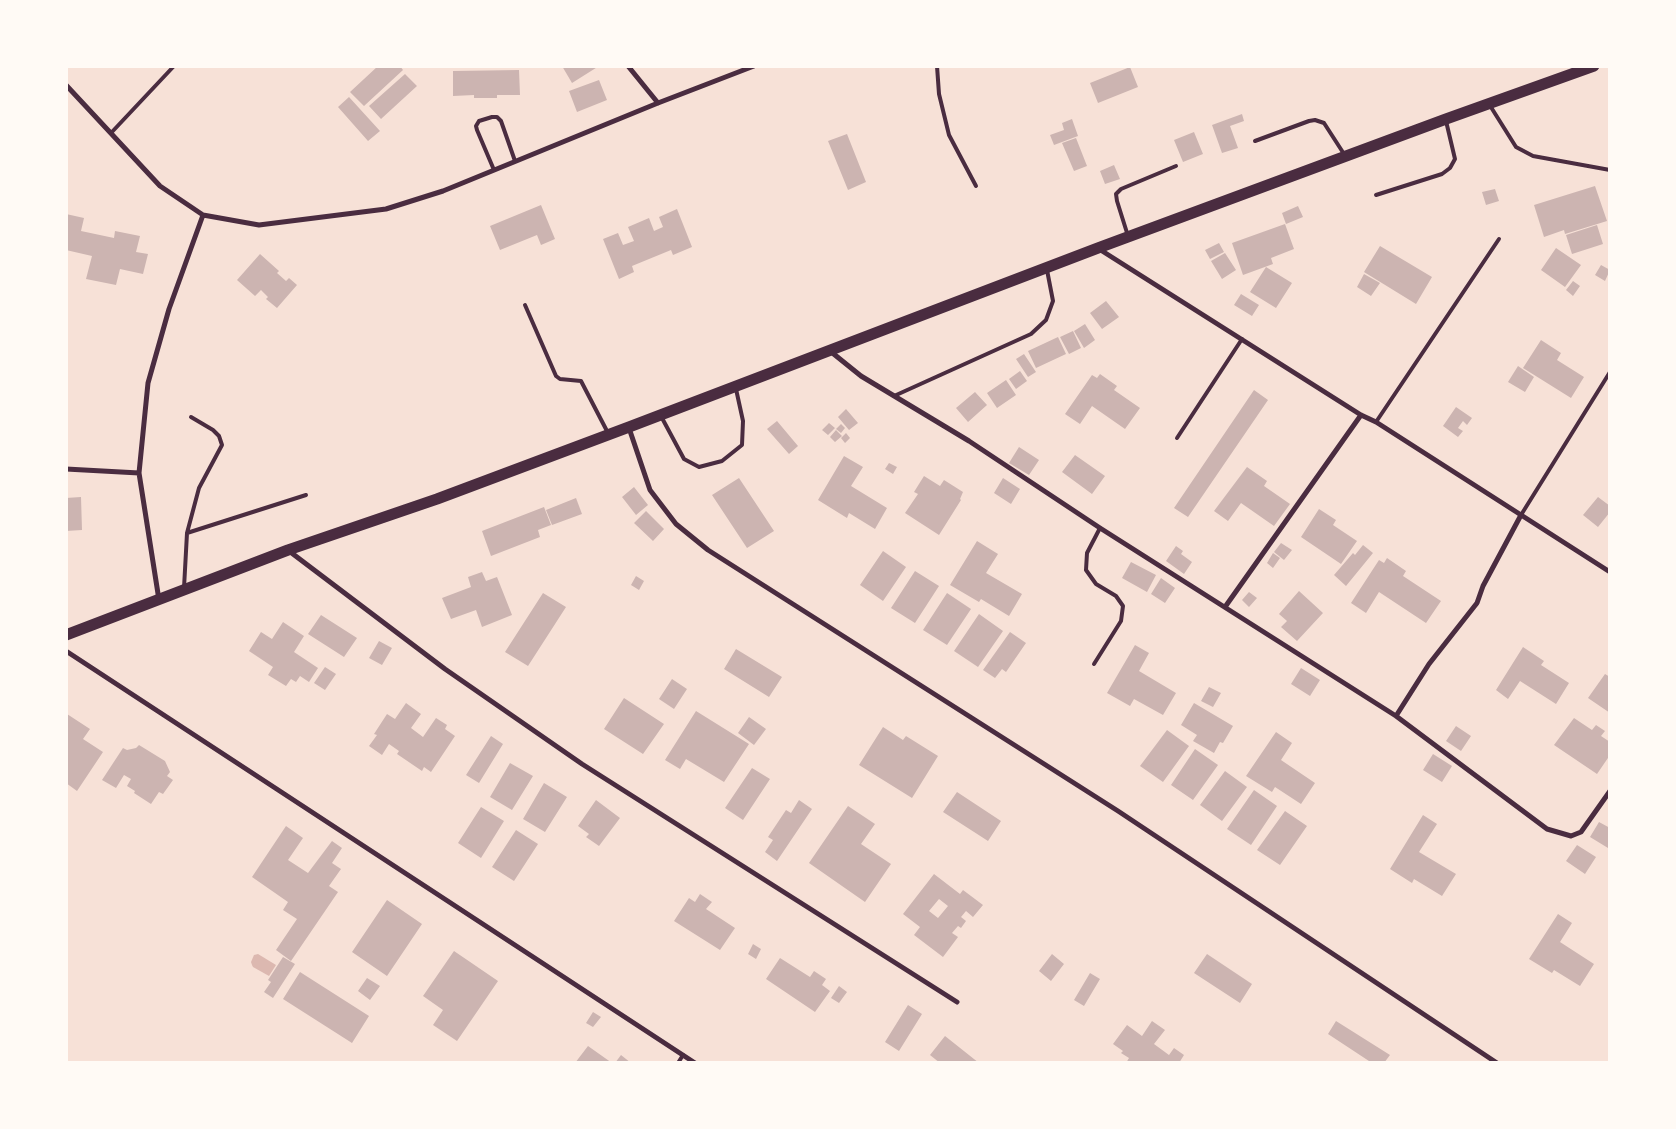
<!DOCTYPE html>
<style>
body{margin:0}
#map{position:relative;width:1676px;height:1129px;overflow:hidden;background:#f7e1d7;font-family:"Varela Round",sans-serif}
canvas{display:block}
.frame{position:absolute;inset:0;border:68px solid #fffaf5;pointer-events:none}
</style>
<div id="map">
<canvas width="1676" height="1129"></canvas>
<div class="frame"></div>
</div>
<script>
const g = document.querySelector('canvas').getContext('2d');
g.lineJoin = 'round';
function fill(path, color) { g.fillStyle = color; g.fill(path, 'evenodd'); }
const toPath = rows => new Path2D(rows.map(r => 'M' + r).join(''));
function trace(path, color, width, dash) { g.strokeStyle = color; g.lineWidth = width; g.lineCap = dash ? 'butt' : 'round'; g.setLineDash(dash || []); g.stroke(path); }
fill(toPath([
 [258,954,276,965,269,976,253,967,252,965,251,962,254,955]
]), '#dcb8b0');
fill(toPath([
 [378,66,400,66,403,70,364,106,350,92],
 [562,66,599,66,572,83],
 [1130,67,1138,87,1098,103,1090,83],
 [519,70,520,95,497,95,497,98,474,98,474,95,453,96,453,71],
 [405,74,417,86,381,119,369,106],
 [599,80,607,100,577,112,569,91],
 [349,97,380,131,368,141,338,107],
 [1242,114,1244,121,1230,126,1238,148,1222,153,1212,125],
 [1072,119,1078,136,1054,145,1050,135,1064,130,1062,123],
 [1194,132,1203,154,1183,162,1174,140],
 [847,134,866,182,848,190,828,141],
 [1076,138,1087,166,1074,171,1062,143],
 [1114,165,1120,179,1105,184,1100,171],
 [1595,186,1607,221,1565,234,1564,230,1544,237,1534,205],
 [1495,189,1499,201,1486,205,1482,192],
 [541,205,555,239,541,245,537,235,500,250,490,226],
 [1298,206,1303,217,1286,224,1282,213],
 [677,209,692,247,673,255,671,250,632,266,634,272,619,279,603,239,618,233,623,245,634,241,628,227,649,218,654,231,663,227,659,217],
 [66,214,84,218,81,231,114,238,115,231,140,236,136,252,148,254,143,274,120,269,116,285,86,279,92,256,66,250],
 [1285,224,1294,249,1271,258,1273,264,1243,275,1232,243],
 [1597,225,1603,244,1572,254,1566,235],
 [1219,243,1224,252,1210,259,1205,250],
 [1380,246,1432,277,1416,304,1364,272],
 [1556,248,1581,265,1565,287,1541,270],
 [1225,253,1236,270,1222,279,1211,261],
 [260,254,279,271,277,273,286,281,289,278,297,285,277,308,266,299,268,297,261,290,255,296,237,280],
 [1601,265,1610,270,1605,281,1595,275],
 [1266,267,1292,283,1276,308,1250,292],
 [1364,274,1380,283,1371,296,1357,287],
 [1573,281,1580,286,1573,296,1566,290],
 [1241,294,1259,305,1252,316,1234,305],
 [1106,301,1119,317,1102,329,1090,313],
 [1085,324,1095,340,1084,348,1074,331],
 [1073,331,1081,348,1069,354,1060,337],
 [1058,337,1066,354,1036,368,1028,351],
 [1541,340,1561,353,1557,360,1584,377,1571,398,1523,368],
 [1024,354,1036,372,1028,377,1016,359],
 [1518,366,1534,377,1525,392,1508,382],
 [1020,371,1027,381,1016,389,1009,379],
 [1100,374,1117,386,1114,390,1140,408,1125,429,1092,406,1080,424,1065,414,1092,375,1097,378],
 [1006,380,1016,395,997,408,987,393],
 [1254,390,1268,400,1188,517,1174,508],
 [975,392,987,405,968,422,956,408],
 [1456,407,1472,418,1467,425,1463,421,1458,428,1463,431,1458,437,1443,426],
 [846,409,858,423,849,430,838,417],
 [777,421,798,446,789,454,767,429],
 [829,423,835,428,828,435,822,430],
 [841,424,845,428,841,433,836,429],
 [836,430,842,436,835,442,830,437],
 [846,433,850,438,845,443,841,438],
 [1019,447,1039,460,1029,475,1009,463],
 [1075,455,1105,476,1092,494,1062,472],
 [844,456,863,467,851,486,887,508,875,529,849,513,847,518,818,500],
 [889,463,897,467,893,474,885,469],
 [1247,467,1267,481,1264,486,1290,504,1274,526,1241,503,1228,521,1214,511],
 [924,476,940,486,944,480,963,492,960,499,961,500,939,535,905,513,918,494,914,492],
 [739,478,774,531,747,548,712,495],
 [1003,478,1020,489,1011,504,994,493],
 [634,487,648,505,636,515,622,497],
 [81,497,82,530,66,531,66,498],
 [1598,497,1610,506,1610,512,1598,527,1583,515],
 [576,498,582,514,552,525,546,510],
 [544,507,551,525,538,530,540,537,491,556,482,531],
 [1319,509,1336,520,1333,525,1357,541,1341,564,1301,537],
 [646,511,664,529,653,541,634,523],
 [977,541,998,554,986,573,1022,594,1009,616,981,599,979,602,950,585],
 [1281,543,1292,550,1284,560,1274,552],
 [1363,545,1373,553,1346,586,1334,575,1353,553,1355,555],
 [1176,546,1183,551,1181,554,1192,562,1184,574,1166,561],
 [883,551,906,567,883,601,860,585],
 [1273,553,1280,558,1273,568,1267,563],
 [1387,558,1406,571,1403,576,1441,601,1426,623,1379,592,1366,613,1351,603,1379,560,1384,563],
 [1131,562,1156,575,1147,592,1122,578],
 [915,571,939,586,915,623,891,608],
 [482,572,486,581,497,577,512,615,482,627,476,610,451,619,442,598,471,587,468,577],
 [636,576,644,581,639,590,631,585],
 [1161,578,1175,588,1165,603,1151,594],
 [1299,591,1323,613,1297,641,1281,627,1287,621,1279,614],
 [1249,592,1257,598,1249,607,1242,600],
 [543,593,566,607,528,666,505,652],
 [947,593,971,609,947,645,923,630],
 [979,614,1003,631,978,667,954,651],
 [321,615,357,638,344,657,308,634],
 [283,622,304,636,294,652,318,668,309,682,300,676,296,682,291,679,286,686,268,675,273,667,249,651,261,632,272,639],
 [1010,632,1026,643,1006,672,1002,669,995,678,983,670],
 [379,641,392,648,382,665,369,658],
 [1135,645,1149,653,1139,671,1176,693,1163,715,1134,699,1130,706,1107,693],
 [1523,647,1544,661,1541,665,1569,683,1556,704,1520,681,1508,699,1496,690],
 [736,649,782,677,769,697,724,669],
 [325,667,336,674,325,690,314,683],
 [1301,668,1320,680,1310,696,1291,684],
 [1605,674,1610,677,1610,713,1588,698],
 [672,679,687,689,674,709,659,699],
 [1209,687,1221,693,1213,707,1201,701],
 [624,698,664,724,643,754,604,729],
 [406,703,421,714,411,728,423,737,436,718,447,725,445,729,455,736,431,772,424,767,422,771,397,754,399,751,389,744,382,755,369,746,377,735,374,734,387,714,395,719],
 [1194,703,1233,726,1223,743,1220,742,1214,753,1193,741,1197,735,1181,725],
 [696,711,749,744,724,782,686,759,680,769,665,760],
 [67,714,90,729,83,739,103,752,77,791,66,783],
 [749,717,766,729,754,745,738,733],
 [1574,718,1592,730,1596,725,1605,731,1601,736,1610,742,1610,755,1597,774,1554,745],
 [1456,726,1471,736,1461,751,1446,741],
 [883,727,903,740,906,736,938,756,912,798,859,765],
 [1167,730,1189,746,1163,782,1140,766],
 [1276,732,1292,743,1281,760,1315,783,1301,804,1275,787,1272,792,1246,776],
 [491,736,503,744,479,783,466,775],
 [139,745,165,761,170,772,167,776,173,780,163,794,159,792,151,804,134,793,135,791,127,786,131,779,124,775,116,788,102,780,123,748,127,750,136,748],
 [1195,749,1218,765,1193,800,1171,785],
 [1433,754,1452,766,1442,782,1423,770],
 [510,763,533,776,512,810,490,797],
 [752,768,770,779,743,820,725,808],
 [1225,771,1247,787,1222,821,1200,805],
 [544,783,567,797,545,832,523,819],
 [1254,790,1277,806,1251,845,1227,829],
 [957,792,1001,821,988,841,943,812],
 [596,800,620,818,599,846,586,837,589,834,578,826],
 [799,800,812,809,777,861,765,852,773,840,768,837,786,810,791,813],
 [848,806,875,824,861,844,891,864,865,902,809,863],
 [481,807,504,821,481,858,458,843],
 [1285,811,1307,826,1280,865,1257,850],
 [1423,815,1437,824,1419,852,1456,874,1442,896,1414,879,1412,883,1390,869],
 [1599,822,1610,828,1610,845,1608,848,1590,837],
 [286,826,303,838,288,860,308,873,332,841,342,848,332,863,341,869,329,886,338,892,291,961,276,950,297,919,283,910,288,902,252,877],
 [516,830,538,844,514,881,492,867],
 [1577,845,1596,857,1585,874,1566,861],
 [934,874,960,894,963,890,983,905,973,917,966,911,961,917,966,921,961,928,958,926,952,933,958,937,943,957,914,935,920,927,903,914],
 [939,899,948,906,938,918,929,911],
 [700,894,712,902,706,909,735,928,720,950,674,921,689,898,695,902],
 [387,900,422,924,387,976,352,952],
 [1558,914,1572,923,1560,942,1594,964,1580,986,1554,970,1552,973,1529,959],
 [753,944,761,949,756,959,748,954],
 [454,951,498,981,457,1041,433,1025,443,1010,423,996],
 [1052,954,1064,964,1051,981,1039,971],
 [1207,954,1252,984,1240,1003,1194,973],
 [283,957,295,964,273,998,264,992,271,982,268,980],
 [780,958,810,977,814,971,826,979,822,985,830,991,815,1012,766,979],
 [300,972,369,1016,352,1043,283,999],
 [1090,973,1100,979,1084,1006,1074,1000],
 [367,978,380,986,370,1000,358,991],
 [839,986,847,992,839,1003,831,998],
 [908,1005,922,1014,899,1051,885,1042],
 [593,1012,601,1017,593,1027,586,1023],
 [1152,1021,1165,1030,1154,1044,1169,1055,1174,1048,1184,1055,1179,1063,1126,1063,1129,1058,1121,1053,1123,1051,1113,1044,1127,1025,1142,1036],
 [1336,1021,1390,1055,1384,1063,1372,1063,1328,1034],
 [945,1036,979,1063,940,1063,930,1055],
 [588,1046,612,1063,575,1063],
 [621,1055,631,1063,615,1063]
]), '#ccb4b1');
trace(toPath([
 [937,66,939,94,949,135,976,186],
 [1489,104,1516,147,1533,156,1610,170],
 [111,133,174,66],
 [1255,141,1309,121,1315,120,1324,123,1344,154],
 [494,170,477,130,476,126,479,121,492,117,497,117,501,121,515,161],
 [1376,195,1442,174,1450,168,1455,159,1446,121],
 [1128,236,1117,201,1116,194,1121,189,1176,166],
 [525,305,556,376,560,379,581,381,608,433],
 [894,396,1031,334,1046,320,1053,301,1047,270],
 [662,418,684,459,699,467,722,461,742,445,743,421,736,389],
 [1376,422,1499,239],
 [1177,438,1242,339],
 [1521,515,1610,372],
 [187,533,306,495],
 [184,588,187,533,199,488,222,445,219,436,213,430,191,417],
 [1094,664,1121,621,1123,606,1116,596,1096,584,1086,570,1087,553,1100,528],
 [678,1063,683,1055]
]), '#4a2c40', 4);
trace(toPath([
 [628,66,658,103],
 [66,85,160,186,203,215,259,225,386,209,443,191,658,103,754,66],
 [1099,249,1361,415,1376,422,1610,572],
 [830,351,861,376,969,441,1100,528,1396,716,1547,829,1571,836,1581,832,1610,791],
 [629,428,650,490,676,524,708,550,1118,811,1497,1063],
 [66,469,139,473],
 [289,551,445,669,582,764,957,1002],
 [159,600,139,473,148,383,169,309,203,215],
 [1225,607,1361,415],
 [66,651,695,1063],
 [1396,716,1429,664,1477,603,1483,586,1521,515]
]), '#4a2c40', 5);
trace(toPath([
 [66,635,288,550,437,499,629,427,1098,248,1446,119,1594,66]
]), '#4a2c40', 11);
</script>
